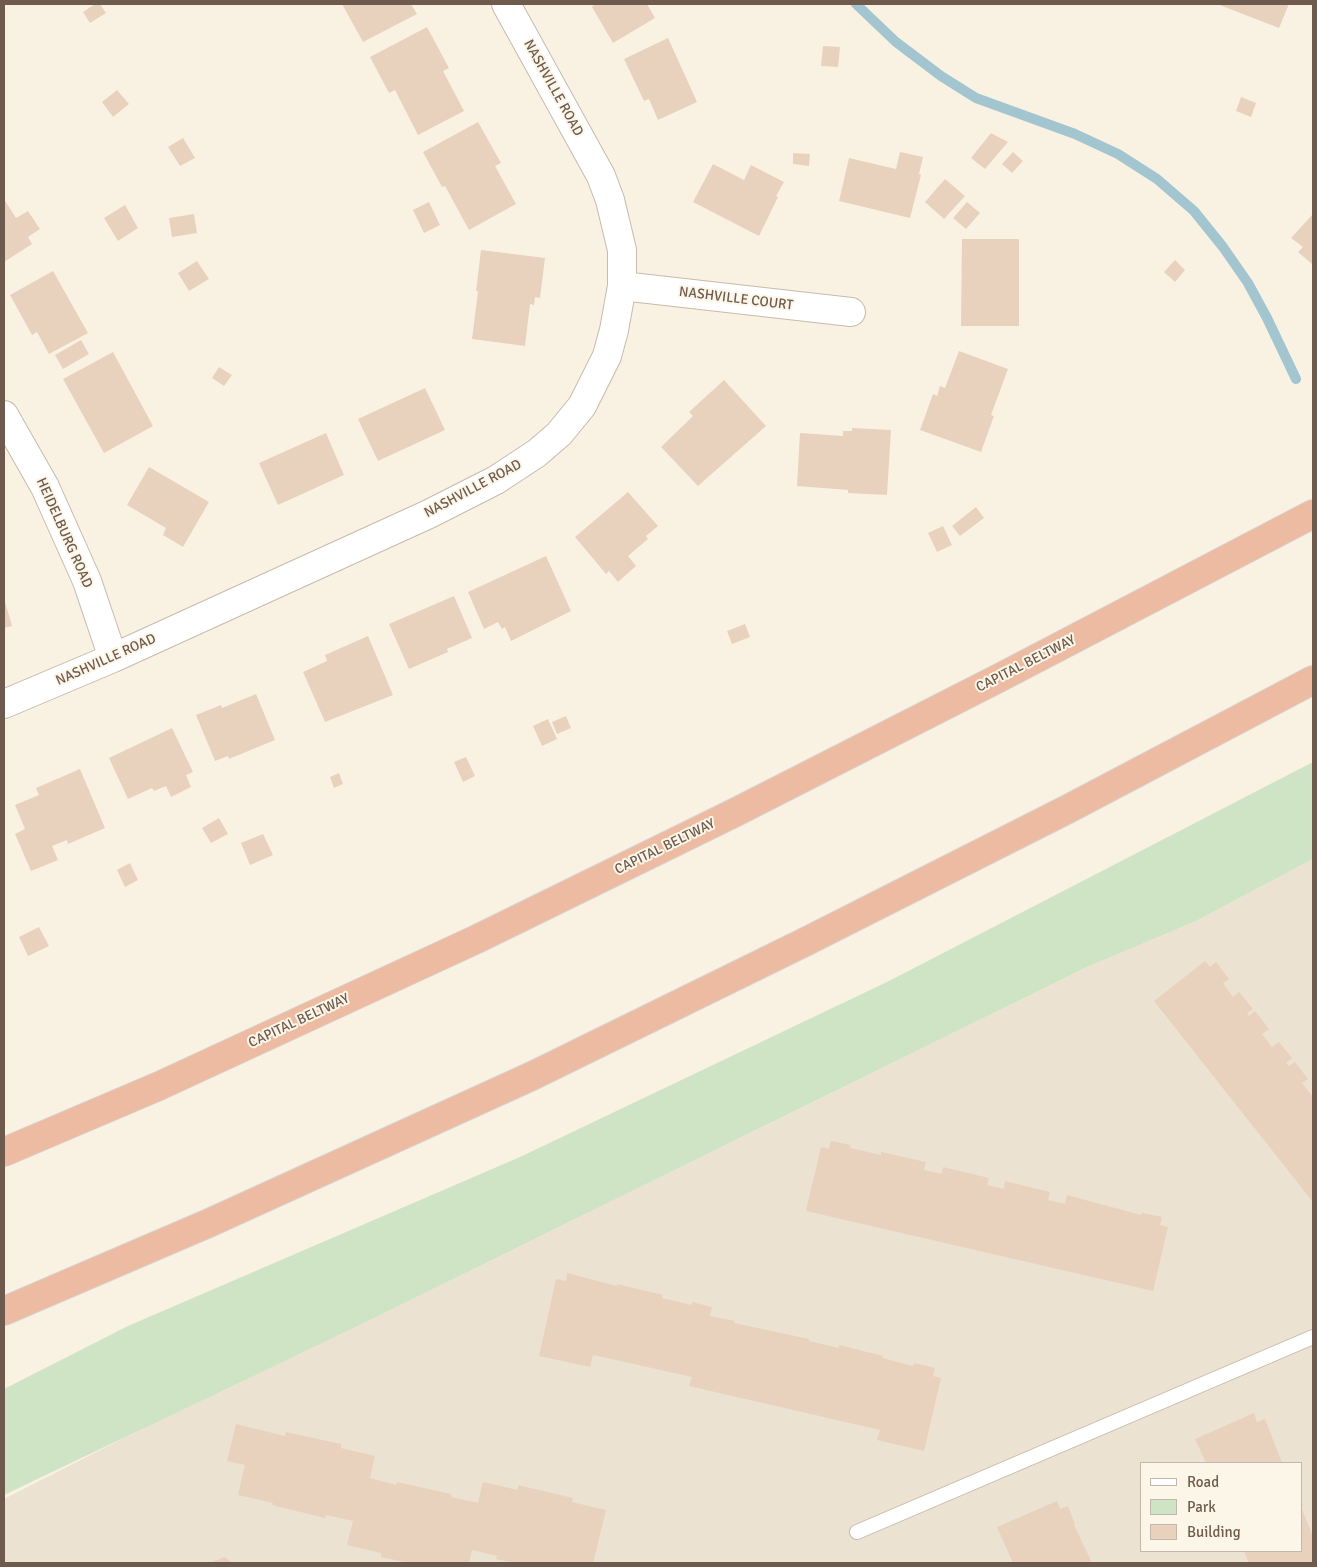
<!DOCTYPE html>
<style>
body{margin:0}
#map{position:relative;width:1317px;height:1567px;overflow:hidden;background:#f9f2e3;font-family:Signika,sans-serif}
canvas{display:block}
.frame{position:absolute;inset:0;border:5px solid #6e5b4d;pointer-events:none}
.legend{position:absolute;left:1140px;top:1462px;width:162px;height:90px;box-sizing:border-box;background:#fcf6e9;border:1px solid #c3b8ab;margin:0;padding:6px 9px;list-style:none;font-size:15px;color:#6e5b4d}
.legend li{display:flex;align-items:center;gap:10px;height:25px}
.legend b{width:25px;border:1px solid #c3b8ab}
</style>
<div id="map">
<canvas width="1317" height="1567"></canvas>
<div class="frame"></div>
<ul class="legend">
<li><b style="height:6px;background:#fff"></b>Road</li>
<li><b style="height:14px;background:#cee4c4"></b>Park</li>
<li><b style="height:14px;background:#e8d2bd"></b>Building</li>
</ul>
</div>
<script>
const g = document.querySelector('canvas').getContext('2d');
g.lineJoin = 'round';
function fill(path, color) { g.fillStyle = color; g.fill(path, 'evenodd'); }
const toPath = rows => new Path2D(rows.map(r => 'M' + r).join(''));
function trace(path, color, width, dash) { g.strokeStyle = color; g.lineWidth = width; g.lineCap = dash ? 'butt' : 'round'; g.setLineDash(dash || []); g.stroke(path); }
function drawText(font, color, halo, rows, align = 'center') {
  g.font = font + ' Signika,sans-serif'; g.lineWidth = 4; g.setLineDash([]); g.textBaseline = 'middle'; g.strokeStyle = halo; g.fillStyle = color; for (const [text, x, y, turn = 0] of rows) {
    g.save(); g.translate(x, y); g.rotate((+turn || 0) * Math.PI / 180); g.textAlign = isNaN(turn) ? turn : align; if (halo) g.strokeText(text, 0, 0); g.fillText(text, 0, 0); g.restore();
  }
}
fill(toPath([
 [1313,859,1313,1563,4,1563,4,1499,165,1417,362,1324,1087,967,1194,922],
 [1141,1463,1301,1463,1301,1551,1141,1551]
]), '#ece2d1');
fill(toPath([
 [1313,762,1313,859,1194,922,1087,967,362,1324,4,1495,4,1389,128,1326,520,1157,889,981]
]), '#cee4c4');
trace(toPath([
 [856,4,896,42,941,76,976,98,1075,134,1118,154,1157,179,1194,211,1223,247,1248,283,1267,318,1296,379]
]), '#a2c5d0', 10);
fill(toPath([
 [95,4,100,4,106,13,90,23,83,12],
 [342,4,411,4,417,14,363,42],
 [593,4,647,4,655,18,613,43,592,7,594,5],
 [1217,4,1289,4,1279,28],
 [427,27,449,68,443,71,464,111,418,135,395,90,389,93,370,57],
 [668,38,697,102,658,120,649,99,644,101,624,59],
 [823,46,840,47,838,67,821,66],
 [117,90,129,104,113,117,102,102],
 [1241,97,1256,103,1251,117,1236,111],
 [478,122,501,163,495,166,516,204,469,230,445,186,442,187,423,152],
 [991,133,1008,142,985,169,971,158],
 [183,138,195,158,180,166,168,147],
 [900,152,923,157,919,174,921,175,910,218,839,201,849,158,896,169],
 [1013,152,1023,161,1012,173,1002,164],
 [793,153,810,154,809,166,793,164],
 [713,164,744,180,751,165,784,182,776,196,778,197,759,236,693,202],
 [945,179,965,196,944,219,925,202],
 [4,199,16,218,28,211,40,229,28,237,32,244,4,262],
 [429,202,440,225,424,233,413,210],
 [967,202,980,213,966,229,953,218],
 [125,205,138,228,118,241,104,218],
 [194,214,197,233,172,237,169,218],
 [1312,215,1313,216,1313,265,1298,252,1303,247,1291,238],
 [962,239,1019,239,1019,326,961,326],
 [481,250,545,258,540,298,535,297,534,305,530,304,525,346,472,339,478,291,476,291],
 [1175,260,1185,270,1175,282,1164,272],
 [197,261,209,279,189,291,178,273],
 [53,271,88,333,49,354,37,332,32,335,10,295],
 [81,340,89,354,63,369,55,355],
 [959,351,1008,369,991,415,994,416,981,452,920,430,933,394,937,396,940,386,945,388],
 [113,352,153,426,104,453,63,379],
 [219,367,232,375,224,386,212,378],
 [724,380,766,426,698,486,661,447,693,416,689,412],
 [425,388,445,430,378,461,358,419],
 [852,428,891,430,887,495,848,493,848,490,797,486,800,433,843,436,843,431,852,431],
 [326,433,344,475,278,505,259,463],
 [149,467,209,502,183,547,163,535,166,528,127,505],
 [628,492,658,526,646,536,648,539,628,556,636,566,618,582,609,571,606,574,575,537],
 [976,507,984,518,960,536,952,526],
 [943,526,952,545,937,552,928,533],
 [546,556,571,611,511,641,505,627,502,629,498,622,484,629,468,592],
 [454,596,472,638,447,649,448,652,409,669,389,624],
 [4,598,12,626,4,628],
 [745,624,750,637,732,644,727,631],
 [368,636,393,695,325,722,303,672,327,661,325,655],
 [256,694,275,740,229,759,228,756,215,761,196,715,221,705,222,708],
 [566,716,571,728,557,734,552,722],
 [548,719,557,739,542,746,533,726],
 [172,728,193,772,186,775,191,787,171,797,166,786,154,791,152,788,128,799,109,758],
 [466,757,475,776,463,782,454,762],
 [80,769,105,828,68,844,67,840,52,846,58,860,31,871,15,834,25,829,15,805,39,795,36,788],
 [339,773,343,784,334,788,330,777],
 [219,818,228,834,211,843,202,828],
 [263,834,273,855,250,865,241,843],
 [130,863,138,880,125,887,117,870],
 [39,927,49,946,28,956,19,937],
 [1205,961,1210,967,1216,962,1229,979,1223,983,1233,997,1239,992,1253,1009,1247,1013,1249,1016,1255,1011,1269,1029,1262,1034,1272,1047,1279,1042,1292,1058,1286,1063,1289,1066,1295,1062,1308,1079,1302,1083,1313,1097,1313,1202,1154,1001],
 [831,1141,851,1145,850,1148,881,1155,881,1152,926,1162,924,1170,942,1174,943,1167,989,1178,987,1185,1004,1189,1005,1181,1050,1192,1048,1200,1065,1204,1067,1195,1141,1215,1142,1213,1162,1217,1160,1225,1168,1227,1153,1291,806,1211,821,1147,829,1149],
 [567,1273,617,1286,617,1284,663,1295,662,1298,692,1305,692,1302,712,1307,710,1316,735,1321,734,1323,809,1339,809,1341,839,1348,839,1345,883,1356,882,1358,913,1366,914,1363,935,1368,933,1376,941,1378,924,1451,877,1440,880,1430,689,1386,692,1377,593,1355,590,1367,539,1356,556,1279,566,1281],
 [1254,1413,1257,1422,1265,1419,1282,1463,1206,1463,1195,1439],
 [236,1424,285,1436,286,1432,341,1444,341,1448,375,1456,370,1478,396,1485,397,1482,451,1494,451,1497,478,1503,483,1482,518,1490,518,1485,573,1498,572,1502,606,1510,593,1563,516,1563,496,1559,497,1556,472,1550,469,1563,409,1563,381,1557,381,1553,347,1545,353,1521,326,1515,325,1518,272,1505,273,1503,238,1495,245,1465,227,1461],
 [1057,1501,1060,1509,1068,1506,1075,1524,1074,1525,1092,1563,1013,1563,997,1527],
 [1301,1501,1303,1506,1301,1507,1313,1536,1313,1563,1249,1563,1244,1551,1301,1551],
 [225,1557,232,1563,209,1563]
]), '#e8d2bd');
const lane = toPath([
 [857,1532,1313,1337]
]);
const street = toPath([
 [622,286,851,312],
 [4,415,45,487,87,581,113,658],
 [4,704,113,658,429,514,496,480,537,453,559,434,582,406,607,356,614,330,622,286,622,250,610,200,601,176,506,4]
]);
const highway = toPath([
 [4,1152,159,1086,477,939,734,813,999,678,1313,514],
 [4,1311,209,1223,532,1076,805,942,1068,809,1313,680]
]);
trace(lane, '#c8baac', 16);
trace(street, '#c8baac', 30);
trace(highway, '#d9d4d1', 30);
trace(lane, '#fff', 14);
trace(street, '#fff', 28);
trace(highway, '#ecbba2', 28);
drawText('14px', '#6e5b4d', '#fcf6e9', [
 ["NASHVILLE ROAD",553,88,61],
 ["NASHVILLE COURT",736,299,7],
 ["NASHVILLE ROAD",473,489,-28],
 ["HEIDELBURG ROAD",64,533,66],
 ["NASHVILLE ROAD",106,660,-24],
 ["CAPITAL BELTWAY",1026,664,-27],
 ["CAPITAL BELTWAY",665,847,-26],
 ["CAPITAL BELTWAY",299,1021,-25]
]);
</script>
